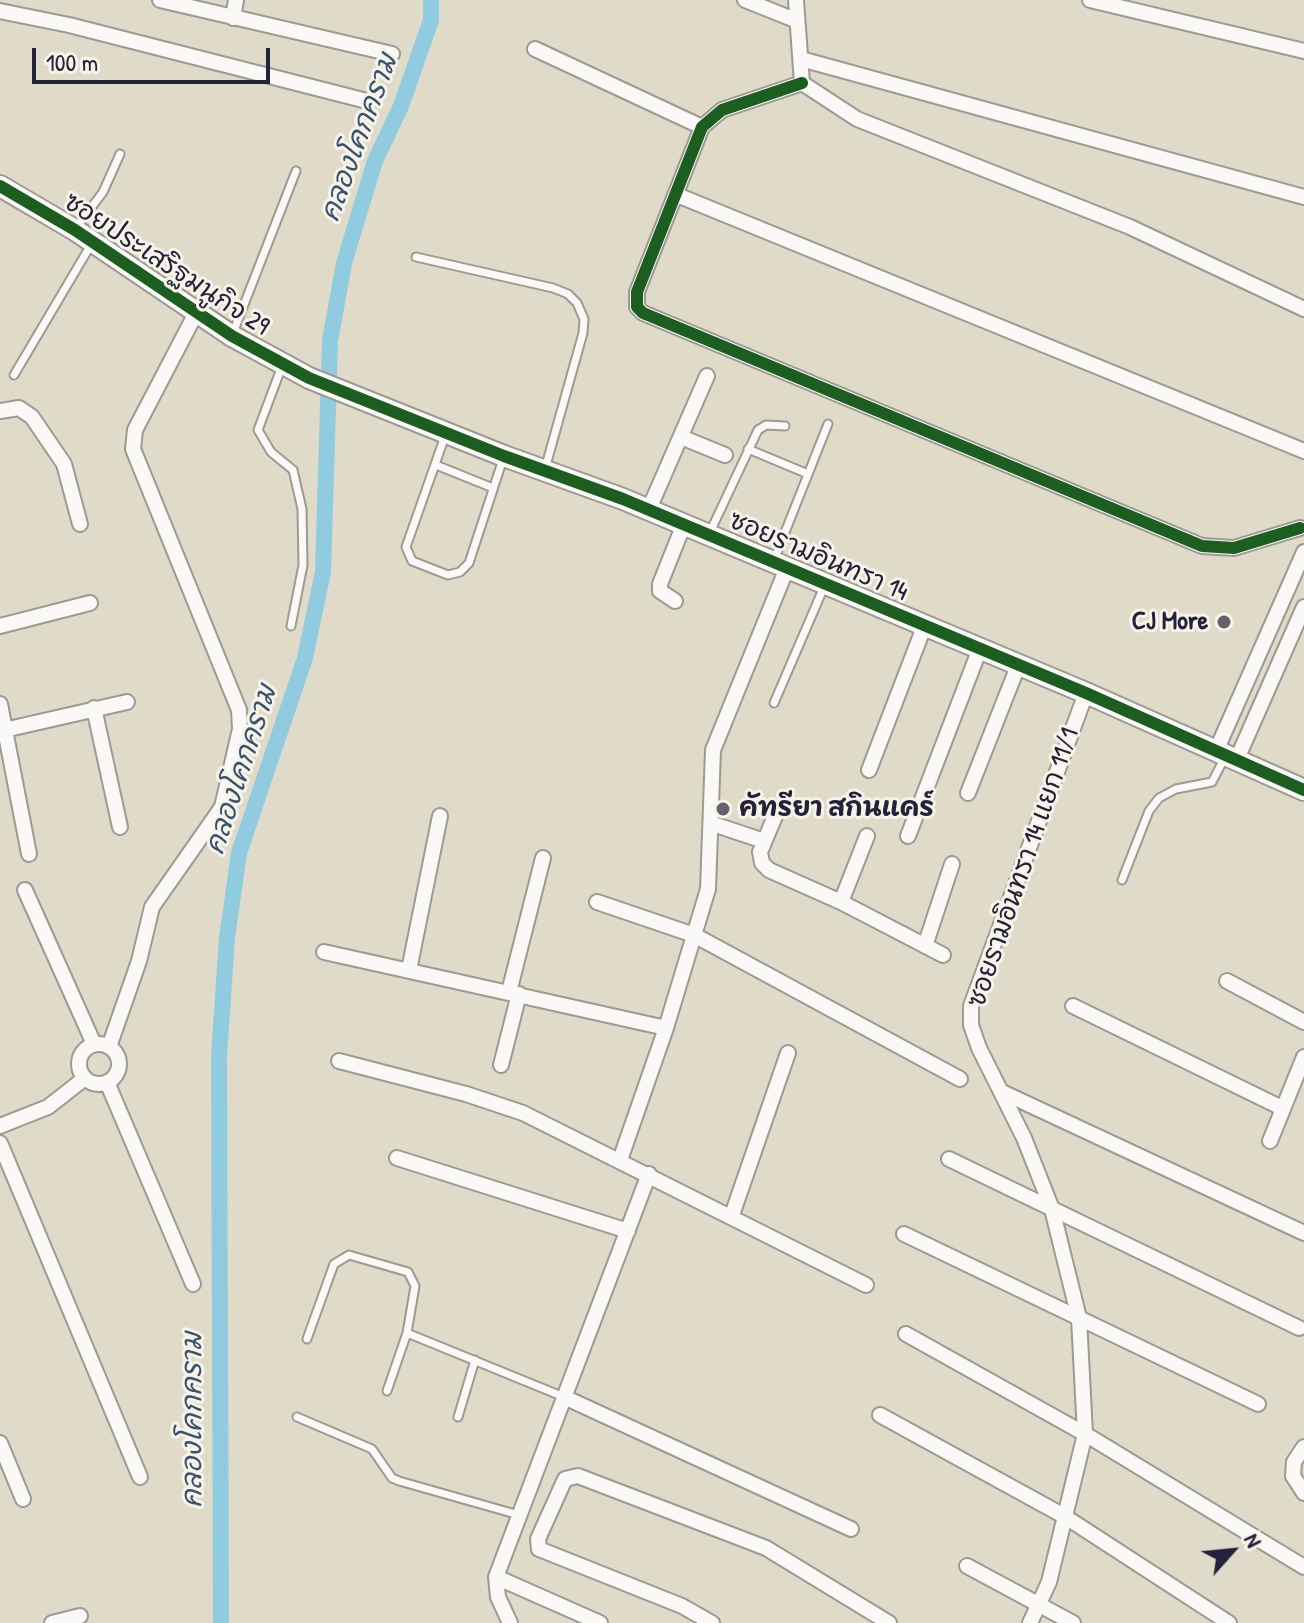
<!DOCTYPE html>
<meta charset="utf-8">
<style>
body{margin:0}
#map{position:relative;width:1304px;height:1623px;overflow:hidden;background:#e0dac8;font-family:"Patrick Hand",sans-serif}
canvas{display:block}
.north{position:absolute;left:1192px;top:1511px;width:80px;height:80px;-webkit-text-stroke:6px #f7f3e8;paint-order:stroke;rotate:63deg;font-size:22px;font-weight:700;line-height:32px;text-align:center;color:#22223b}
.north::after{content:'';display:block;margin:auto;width:28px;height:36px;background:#22223b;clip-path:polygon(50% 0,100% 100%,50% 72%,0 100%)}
.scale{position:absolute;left:32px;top:48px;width:238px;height:36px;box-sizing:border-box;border:4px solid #22223b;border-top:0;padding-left:10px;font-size:24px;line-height:28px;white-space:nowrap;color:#22223b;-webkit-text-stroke:6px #f7f3e8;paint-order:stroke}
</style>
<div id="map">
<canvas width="1304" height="1623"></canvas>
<div class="north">N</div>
<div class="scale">100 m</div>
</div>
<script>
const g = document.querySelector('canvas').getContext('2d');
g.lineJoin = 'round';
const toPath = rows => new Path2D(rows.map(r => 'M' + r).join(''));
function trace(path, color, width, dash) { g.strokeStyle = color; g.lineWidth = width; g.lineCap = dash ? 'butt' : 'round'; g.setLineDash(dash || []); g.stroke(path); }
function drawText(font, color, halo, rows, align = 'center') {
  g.font = font + ' "Patrick Hand","Playpen Sans Thai",sans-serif'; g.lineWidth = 6; g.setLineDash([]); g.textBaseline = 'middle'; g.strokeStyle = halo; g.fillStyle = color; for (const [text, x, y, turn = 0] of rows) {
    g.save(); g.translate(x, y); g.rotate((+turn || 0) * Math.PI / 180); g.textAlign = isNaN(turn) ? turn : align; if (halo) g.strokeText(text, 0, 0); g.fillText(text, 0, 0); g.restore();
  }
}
trace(toPath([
 [221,1623,219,1056,227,938,239,853,305,658,323,572,330,341,344,263,375,161,401,106,431,20,431,0]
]), '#90cbe0', 16);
const lane = toPath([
 [76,228,103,192,120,154],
 [416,257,553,288,568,294,577,303,584,319,583,333,545,469],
 [233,333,296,171],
 [282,366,258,430,271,452,293,470,302,509,303,565,291,626],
 [14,375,92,243],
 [445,436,406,547,412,561,448,575,460,572,469,563,503,459],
 [748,449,808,474],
 [436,465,493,488],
 [710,532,758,430,766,425,785,426],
 [774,560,828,424],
 [774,703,824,587],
 [1122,880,1149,811,1159,798,1176,789,1212,782,1224,759],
 [307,1339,334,1264,349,1255,408,1272,415,1286,407,1333,564,1397],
 [387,1391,407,1333],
 [297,1417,372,1449,392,1478,399,1481,519,1515],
 [458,1417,475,1360]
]);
const street = toPath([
 [160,0,392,54],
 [745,0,795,20],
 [796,0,802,83],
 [1090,0,1304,51],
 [0,11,69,25,363,100],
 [233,18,236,0],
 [535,49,702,127],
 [801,59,1304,197],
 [802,83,722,110,702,127,637,292,637,307,643,313,1202,546,1234,548,1300,528],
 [802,83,857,119,1130,227,1304,309],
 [677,195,1304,451],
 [0,411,19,408,32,417,64,464,80,524],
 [681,437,725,455],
 [649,509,707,376],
 [675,601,660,591,660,584,684,524],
 [0,626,90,603],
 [0,704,29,854],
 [94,708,120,827],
 [0,731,127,702],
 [1216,751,1304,552],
 [1237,759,1304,607],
 [869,770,924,627],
 [968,793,1018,666],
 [778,809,760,852,762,863,769,870,841,902,943,955],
 [713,824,764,841],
 [908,836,979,651],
 [25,890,94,1044],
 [597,902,694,935,960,1079],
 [841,902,867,836],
 [925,946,952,864],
 [324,952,666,1028],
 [409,970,440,816],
 [1227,981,1304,1022],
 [509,992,543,858],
 [1073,1006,1282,1108],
 '79 1064a20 20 0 1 1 40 0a20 20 0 1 1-40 0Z',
 [109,1047,139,961,152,907,222,807,240,729,239,710,133,449,135,430,196,313],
 [339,1061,466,1094,523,1113,866,1285],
 [501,1065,519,994],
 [107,1082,193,1284],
 [1002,1092,1304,1233],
 [0,1126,48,1107,85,1078],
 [1270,1141,1304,1057],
 [0,1143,140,1477],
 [397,1158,628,1231],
 [949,1159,1299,1328],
 [620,1160,666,1028,708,889,713,750,787,568],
 [732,1215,788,1053],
 [904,1234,1258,1404],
 [906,1334,1085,1434,1304,1567],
 [564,1397,851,1529],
 [880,1415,1064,1516,1229,1623],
 [0,1443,23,1499],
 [1304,1447,1294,1462,1293,1476,1304,1493],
 [967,1566,1073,1623],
 [496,1577,600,1623],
 [52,1623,80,1616],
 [510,1623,498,1597,496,1577,649,1174],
 [712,1623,682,1606,539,1549,538,1539,565,1479,578,1476,766,1548,889,1623],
 [1030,1623,1049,1582,1085,1434,1079,1318,1052,1209,1024,1138,979,1048,971,1025,971,1006,1086,693]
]);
const secondary = toPath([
 [0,186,75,230,232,336,309,378,504,456,623,499,1086,693,1304,790]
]);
trace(lane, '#9d9a93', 11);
trace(street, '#9d9a93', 18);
trace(secondary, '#9d9a93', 24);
trace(lane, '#faf9f7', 7);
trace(street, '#faf9f7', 14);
trace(secondary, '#faf9f7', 20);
trace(toPath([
 [802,83,722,110,702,127,637,292,637,307,643,313,1202,546,1234,548,1300,528],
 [0,186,75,230,232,336,309,378,504,456,623,499,1086,693,1304,790]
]), '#1b5e20', 12);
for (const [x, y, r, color] of [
 [1224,622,8,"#64626c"],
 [723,809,8,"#64626c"]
]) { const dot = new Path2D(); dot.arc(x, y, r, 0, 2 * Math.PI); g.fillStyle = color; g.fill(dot); trace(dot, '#f7f3e8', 3); }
drawText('26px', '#22223b', '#f7f3e8', [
 ["ซอยประเสริฐมนูกิจ 29",166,265,33],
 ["ซอยรามอินทรา 14",818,557,23],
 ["ซอยรามอินทรา 14 แยก 11/1",1024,868,-71]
]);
drawText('bold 26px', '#22223b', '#f7f3e8', [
 ["CJ More",1208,622],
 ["คัทรียา สกินแคร์",739,809,"left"]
], 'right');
drawText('italic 28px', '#385370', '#f7f3e8', [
 ["คลองโคกคราม",360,138,-70],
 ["คลองโคกคราม",242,770,-72],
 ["คลองโคกคราม",194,1420,-90]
]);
</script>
